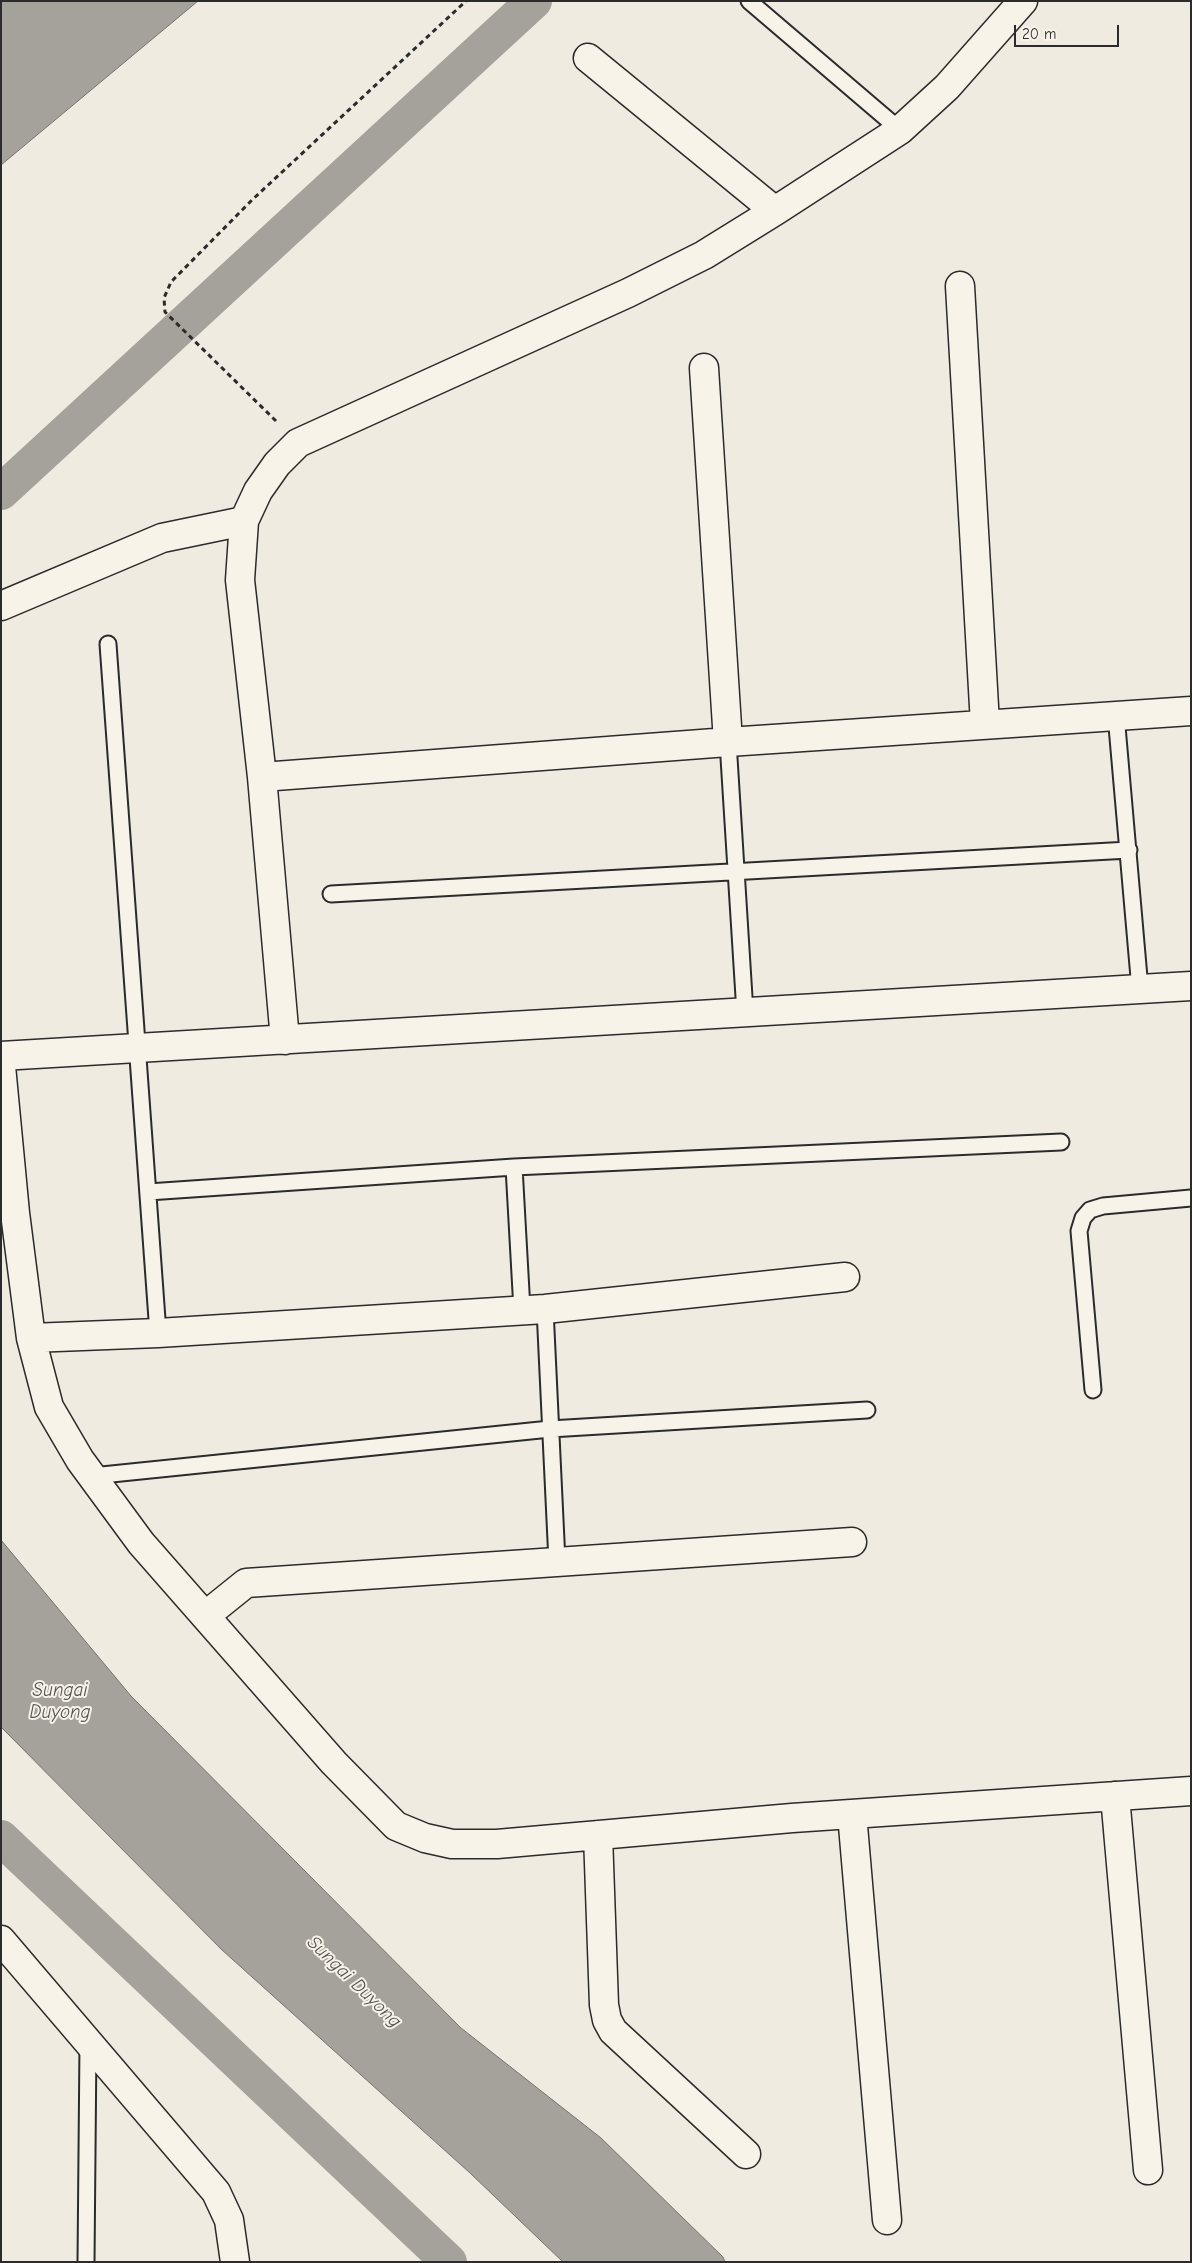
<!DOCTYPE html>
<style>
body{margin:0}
#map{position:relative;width:1192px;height:2263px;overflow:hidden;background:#efebe0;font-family:"Comic Neue",sans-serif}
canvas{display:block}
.frame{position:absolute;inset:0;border:2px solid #2b2b2b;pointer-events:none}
.scale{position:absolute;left:1014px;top:25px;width:105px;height:22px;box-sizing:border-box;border:2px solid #2b2b2b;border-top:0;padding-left:6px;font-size:15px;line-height:18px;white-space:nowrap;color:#2b2b2b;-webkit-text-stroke:4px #f7f3e8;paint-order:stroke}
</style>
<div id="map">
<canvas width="1192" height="2263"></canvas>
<div class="frame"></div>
<div class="scale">20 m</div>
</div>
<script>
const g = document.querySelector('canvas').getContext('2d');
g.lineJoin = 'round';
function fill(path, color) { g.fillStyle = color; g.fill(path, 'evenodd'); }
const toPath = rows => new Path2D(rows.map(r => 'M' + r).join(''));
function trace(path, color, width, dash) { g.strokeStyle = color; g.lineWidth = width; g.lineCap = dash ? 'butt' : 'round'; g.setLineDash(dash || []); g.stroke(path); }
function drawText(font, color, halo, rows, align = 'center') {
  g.font = font + ' "Comic Neue",sans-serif'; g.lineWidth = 4; g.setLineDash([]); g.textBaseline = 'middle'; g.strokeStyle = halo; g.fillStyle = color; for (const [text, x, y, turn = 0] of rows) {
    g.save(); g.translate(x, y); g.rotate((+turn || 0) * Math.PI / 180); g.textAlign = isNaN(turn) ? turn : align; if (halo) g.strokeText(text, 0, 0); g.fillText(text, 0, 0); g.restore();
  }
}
const water = toPath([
 [1,1,198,1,1,165,1,1],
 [1,1540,131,1696,461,2028,601,2138,723,2257,725,2262,563,2262,470,2173,222,1950,1,1727,1,1540]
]);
fill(water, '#a4a29a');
trace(water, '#74726e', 1);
trace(toPath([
 [1,492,534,1],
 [1,1838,449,2262]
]), '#a4a29a', 36);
const lane = toPath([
 [749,1,900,130],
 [108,644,158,1333],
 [1116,715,1140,989],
 [728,742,745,1013],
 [331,894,1129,850],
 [514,1167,522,1310],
 [148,1192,514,1167,1061,1142],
 [545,1309,557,1562],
 [1093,1390,1079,1231,1083,1218,1090,1210,1103,1206,1191,1198],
 [92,1476,550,1429,867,1410],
 [86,2262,88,2043]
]);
const street = toPath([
 [588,58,775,211],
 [960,286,985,724],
 [704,368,728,742],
 [1,606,162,538,244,521],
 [262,777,728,742,1191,711],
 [285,1040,262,777,240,580,244,521,258,491,277,464,298,443,628,293,704,255,775,211,900,130,947,87,1023,1],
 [1,1056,1191,986],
 [1,1066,15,1213,31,1338,49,1407,80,1460,141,1543,334,1763,396,1826,425,1838,452,1844,497,1844,792,1818,1191,1791],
 [31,1338,158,1333,545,1309,845,1277],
 [205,1616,246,1583,852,1542],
 [1115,1796,1148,2170],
 [852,1814,887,2220],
 [598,1835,604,2005,607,2020,613,2031,746,2154],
 [1,1940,216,2192,229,2220,235,2262]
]);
trace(lane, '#2b2b2b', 19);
trace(street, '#2b2b2b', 31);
trace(toPath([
 [276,421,165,312,164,298,171,282,252,200,466,1]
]), '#2b2b2b', 3, [5, 4]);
trace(lane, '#f7f3e8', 15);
trace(street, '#f7f3e8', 28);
drawText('italic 19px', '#555552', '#f7f3e8', [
 ["Sungai",60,1691],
 ["Duyong",60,1713],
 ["Sungai Duyong",354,1982,44]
]);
</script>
